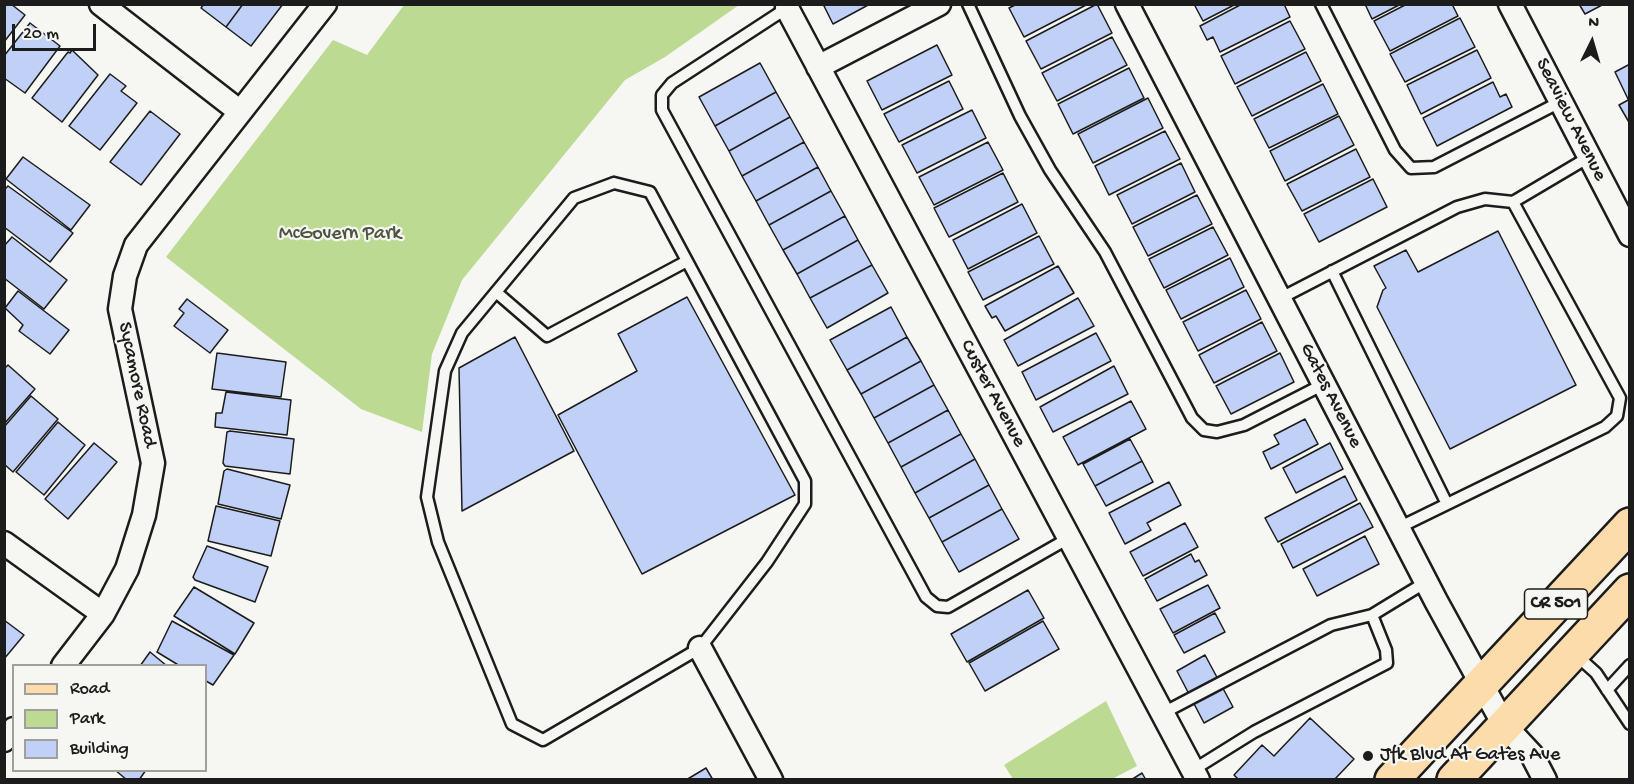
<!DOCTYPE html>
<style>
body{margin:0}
#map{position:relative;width:1634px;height:784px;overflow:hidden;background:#f6f6f2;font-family:"Gochi Hand",sans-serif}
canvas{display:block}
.frame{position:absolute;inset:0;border:6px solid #1c1c1c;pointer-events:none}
.legend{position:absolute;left:12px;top:664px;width:195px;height:108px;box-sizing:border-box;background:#f6f6f2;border:2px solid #9f9f9c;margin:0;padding:8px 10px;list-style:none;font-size:18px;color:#1c1c1c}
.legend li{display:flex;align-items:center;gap:12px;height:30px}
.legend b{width:30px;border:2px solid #9f9f9c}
.north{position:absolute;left:1562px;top:12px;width:60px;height:60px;-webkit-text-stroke:4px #f6f6f2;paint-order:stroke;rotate:5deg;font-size:16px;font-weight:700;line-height:24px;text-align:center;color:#1c1c1c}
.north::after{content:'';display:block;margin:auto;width:21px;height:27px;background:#1c1c1c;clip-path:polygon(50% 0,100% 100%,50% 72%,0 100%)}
.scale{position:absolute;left:12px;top:24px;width:84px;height:27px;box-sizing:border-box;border:3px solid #1c1c1c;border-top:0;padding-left:8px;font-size:18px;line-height:21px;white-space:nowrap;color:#1c1c1c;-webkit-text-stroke:4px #f6f6f2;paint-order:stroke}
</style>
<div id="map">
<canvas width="1634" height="784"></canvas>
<div class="frame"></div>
<ul class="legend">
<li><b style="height:8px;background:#fddcac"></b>Road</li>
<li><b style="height:16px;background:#bcda92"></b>Park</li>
<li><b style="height:16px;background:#c0d0f6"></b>Building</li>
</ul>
<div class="north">N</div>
<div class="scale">20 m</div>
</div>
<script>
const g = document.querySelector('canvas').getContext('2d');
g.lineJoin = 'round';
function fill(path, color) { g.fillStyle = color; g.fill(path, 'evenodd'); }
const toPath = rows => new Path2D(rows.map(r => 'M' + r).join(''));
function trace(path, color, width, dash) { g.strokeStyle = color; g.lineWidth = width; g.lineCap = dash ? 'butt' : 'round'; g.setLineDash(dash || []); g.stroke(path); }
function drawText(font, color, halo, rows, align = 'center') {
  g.font = font + ' "Gochi Hand",sans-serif'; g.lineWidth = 4.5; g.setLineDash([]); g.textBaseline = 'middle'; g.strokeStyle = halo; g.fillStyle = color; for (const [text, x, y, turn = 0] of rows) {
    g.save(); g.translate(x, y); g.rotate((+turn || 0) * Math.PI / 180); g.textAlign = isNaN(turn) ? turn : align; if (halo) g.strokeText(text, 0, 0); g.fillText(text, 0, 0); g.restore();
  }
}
fill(toPath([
 [404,5,739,5,665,57,625,80,462,280,432,354,422,432,361,409,166,257,333,40,367,55],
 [1106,701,1137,766,1112,779,1013,779,1004,765]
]), '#bcda92');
const building = toPath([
 [4,4,11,4,25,15,4,42,4,4],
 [204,4,243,4,226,27,201,8,204,4],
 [243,4,283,4,251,46,226,27,243,4],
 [823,4,870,4,833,24,823,4],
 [1017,4,1088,4,1024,37,1009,8,1017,4],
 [1097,4,1112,33,1041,69,1026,41,1097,4],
 [1194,4,1236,4,1203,21,1194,4],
 [1242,4,1284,4,1290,17,1220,52,1213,37,1207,40,1200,26,1242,4],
 [1365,4,1401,4,1372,19,1365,4],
 [1407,4,1452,4,1458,16,1390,51,1374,21,1407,4],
 [1579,4,1604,4,1585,14,1579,4],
 [1460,18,1475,47,1405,82,1390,54,1460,18],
 [1290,21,1305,49,1235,84,1221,56,1290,21],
 [30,23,60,46,25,93,4,78,4,56,30,23],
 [1112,37,1127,65,1057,101,1042,73,1112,37],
 [937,45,952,75,882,110,867,81,937,45],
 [72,50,98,75,62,122,32,98,68,52,70,53,72,50],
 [1477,50,1491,78,1421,114,1407,85,1477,50],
 [1306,52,1321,81,1252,116,1237,87,1306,52],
 [760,63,776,92,715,126,699,97,760,63],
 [1630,64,1630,98,1628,99,1615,72,1630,64],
 [1129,68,1144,98,1073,134,1058,104,1129,68],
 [110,74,126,86,121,91,137,103,100,150,69,126,110,74],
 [949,81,963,109,899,142,884,114,949,81],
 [1493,82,1500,97,1506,94,1512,107,1437,146,1423,118,1493,82],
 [1323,84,1338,114,1269,148,1254,119,1323,84],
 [776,92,790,117,729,151,715,126,776,92],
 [1148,98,1163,128,1093,163,1078,134,1148,98],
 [1630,99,1630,124,1619,105,1630,99],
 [972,110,986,138,917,173,902,145,972,110],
 [150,111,180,134,141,185,110,162,150,111],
 [1339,116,1354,145,1285,181,1270,151,1339,116],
 [790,117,804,142,742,176,729,151,790,117],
 [1165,131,1180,159,1109,195,1095,166,1165,131],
 [804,142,818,167,756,201,742,176,804,142],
 [988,142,1003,170,934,205,919,177,988,142],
 [1356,149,1370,177,1302,211,1287,184,1356,149],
 [23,157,90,205,71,230,6,179,23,157],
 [1181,163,1195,192,1132,224,1117,195,1181,163],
 [818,167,831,191,769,225,756,201,818,167],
 [1003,173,1018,202,949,237,934,208,1003,173],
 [1373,179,1387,207,1319,242,1304,214,1373,179],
 [8,186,73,233,50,262,4,227,4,190,8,186],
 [831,191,845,216,783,250,769,225,831,191],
 [1197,195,1212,224,1148,256,1133,227,1197,195],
 [1022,204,1037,233,968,269,953,240,1022,204],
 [845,216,858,240,797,274,783,250,845,216],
 [1213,227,1228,255,1164,288,1149,259,1213,227],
 [1498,231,1576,385,1450,449,1377,307,1383,290,1386,288,1374,266,1406,250,1418,272,1498,231],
 [1039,236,1054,264,983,300,968,272,1039,236],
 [12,237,67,280,44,309,4,278,4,246,12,237],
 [858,240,872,265,810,298,797,274,858,240],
 [1230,258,1244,287,1181,319,1166,290,1230,258],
 [872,265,888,293,827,328,810,298,872,265],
 [1058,266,1074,293,1005,331,996,316,992,318,985,306,1058,266],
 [1246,290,1261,319,1198,351,1183,322,1246,290],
 [18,291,69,330,50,354,19,331,23,325,5,308,18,291],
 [687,297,795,495,642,574,558,415,637,371,618,334,687,297],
 [1078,298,1094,326,1018,366,1004,340,1078,298],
 [187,299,228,330,210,353,174,326,184,313,179,309,187,299],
 [891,307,907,337,847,370,830,340,891,307],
 [1262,322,1277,351,1214,383,1199,355,1262,322],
 [1096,333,1111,361,1036,400,1022,372,1096,333],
 [515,337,574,451,462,511,459,368,515,337],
 [907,337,921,361,861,394,847,370,907,337],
 [217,353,286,362,281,397,212,389,217,353],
 [1280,353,1294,382,1231,414,1216,386,1280,353],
 [921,361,934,385,874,418,861,394,921,361],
 [8,365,35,389,4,424,4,369,8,365],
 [1114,366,1128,394,1053,432,1040,407,1114,366],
 [934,385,948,410,888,443,874,418,934,385],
 [226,392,291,400,287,435,215,427,216,413,222,413,226,392],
 [31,396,58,419,13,472,4,464,4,427,31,396],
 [1131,401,1146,429,1078,465,1063,437,1131,401],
 [948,410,961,434,901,467,888,443,948,410],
 [1305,419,1318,444,1271,469,1263,452,1279,444,1274,435,1305,419],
 [58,422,85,445,44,495,16,472,58,422],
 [230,431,294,439,290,474,225,466,223,463,227,432,230,431],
 [961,434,975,459,915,493,901,467,961,434],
 [1130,439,1142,461,1095,486,1083,464,1130,439],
 [94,443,117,462,68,519,45,499,94,443],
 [1330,443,1343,469,1296,493,1283,468,1330,443],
 [975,459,989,485,929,518,915,493,975,459],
 [1142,461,1153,482,1106,506,1095,486,1142,461],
 [227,469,290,485,281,519,218,504,224,471,227,469],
 [1345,476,1357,500,1278,542,1265,518,1345,476],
 [1169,482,1181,505,1147,523,1151,530,1125,544,1109,513,1169,482],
 [989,485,1002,509,942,542,929,518,989,485],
 [1360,503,1373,527,1293,568,1281,544,1360,503],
 [216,506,280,521,271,556,208,541,216,506],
 [1002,509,1019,539,959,572,942,542,1002,509],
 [1185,523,1198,547,1143,576,1130,552,1185,523],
 [1365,536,1379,564,1317,596,1303,569,1365,536],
 [207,546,268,567,255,602,195,580,193,577,207,546],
 [1191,554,1195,562,1199,560,1207,575,1157,601,1145,579,1191,554],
 [1208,585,1220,608,1173,633,1160,609,1208,585],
 [194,587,254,623,235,654,174,616,194,587],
 [1028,590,1044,618,967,662,951,634,1028,590],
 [1215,613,1225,632,1184,653,1174,635,1215,613],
 [4,620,24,635,4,659,4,620],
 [172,621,234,655,213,685,206,681,206,666,180,666,157,652,172,621],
 [1043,621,1059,649,985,691,969,663,1043,621],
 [150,652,167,666,140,666,150,652],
 [1205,655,1233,707,1204,723,1177,671,1205,655],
 [1310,718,1354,759,1334,780,1239,780,1234,775,1262,745,1274,756,1310,718],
 [706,768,713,780,686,780,706,768],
 [115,770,146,770,139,780,127,780,115,770],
 [1142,773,1146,780,1131,780,1142,773]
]);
fill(building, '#c0d0f6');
trace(building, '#1c1c1c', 1.5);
const service = toPath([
 [968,4,1020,116,1050,170,1105,252,1192,418,1204,430,1217,432,1244,425,1324,384],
 [1321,4,1395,150,1411,168,1434,167,1560,102],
 [787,8,672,83,662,95,662,110,926,597,937,606,948,607,1069,538],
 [614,183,650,192,805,481,805,504,767,562,700,648,543,740,512,724,438,542,427,497,445,371,462,333,574,198,614,183],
 [1332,271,1447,504],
 [496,292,547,336,687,261],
 [1279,299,1457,207,1485,199,1513,202],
 [1398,528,1605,427,1617,416,1620,398,1513,202,1589,157],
 [1575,654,1596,673,1630,724],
 [1607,690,1630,665],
 [1163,713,1331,625,1372,615,1426,582],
 [1193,770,1254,732,1387,663,1386,650,1372,615]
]);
const minor = toPath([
 [101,4,239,111],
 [1127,4,1436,601,1504,725,1532,755,1545,780],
 [1510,4,1630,235],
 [787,8,1198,780],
 [818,67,939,4],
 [4,543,103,614],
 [700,648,771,780],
 [63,666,103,614,127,569,144,515,153,463,120,309,125,276,136,245,325,4],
 [4,740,14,729]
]);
const primary = toPath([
 [1392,780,1630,525],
 [1454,780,1630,591]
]);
trace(service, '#1c1c1c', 15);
trace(minor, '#1c1c1c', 27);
trace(primary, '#1c1c1c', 38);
trace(service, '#f6f6f2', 10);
trace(minor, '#f6f6f2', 22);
trace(primary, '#fddcac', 33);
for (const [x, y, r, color] of [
 [1368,756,6,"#1c1c1c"]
]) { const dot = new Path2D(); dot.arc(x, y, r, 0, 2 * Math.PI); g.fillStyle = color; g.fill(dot); trace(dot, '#f6f6f2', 2); }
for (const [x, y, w] of [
 [1556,604,63]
]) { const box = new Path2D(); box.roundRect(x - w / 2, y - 15, w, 30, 4.5); g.fillStyle = '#f6f6f2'; g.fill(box); trace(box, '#1c1c1c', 1.5); }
drawText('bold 18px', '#1c1c1c', null, [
 ["CR 501",1556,604]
]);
drawText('20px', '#1c1c1c', '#f6f6f2', [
 ["Seaview Avenue",1570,120,63],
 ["Sycamore Road",136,385,78],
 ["Custer Avenue",992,394,62],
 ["Gates Avenue",1330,396,63]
]);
drawText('20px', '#4c553f', '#f6f6f2', [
 ["McGovern Park",340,235]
]);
drawText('20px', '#1c1c1c', '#f6f6f2', [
 ["Jfk Blvd At Gates Ave",1380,756]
], 'left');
</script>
